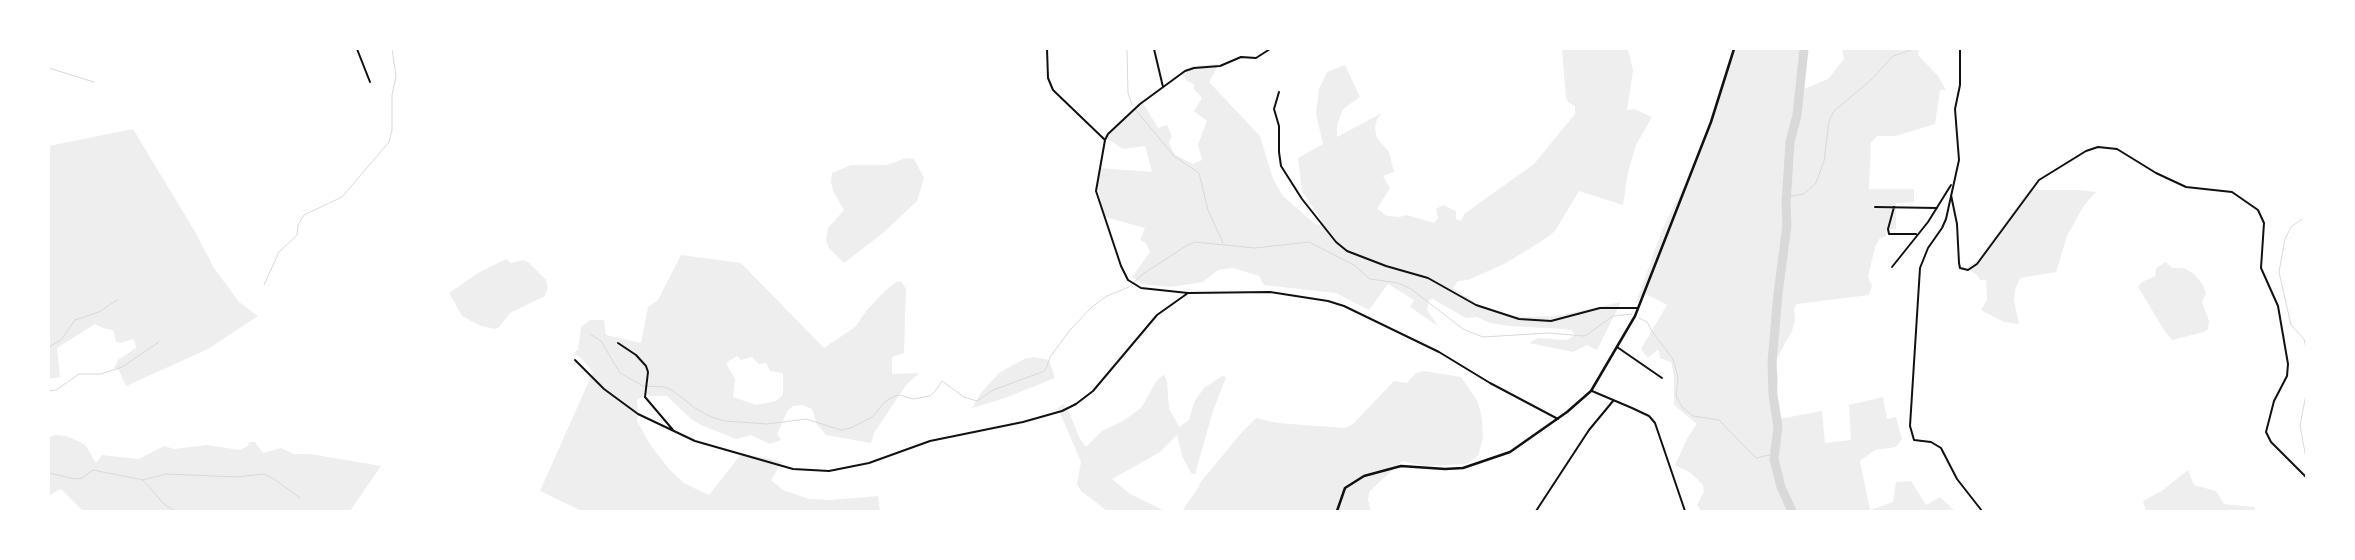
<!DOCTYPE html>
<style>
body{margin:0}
#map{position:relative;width:2355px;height:560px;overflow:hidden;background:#fff;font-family:Literata,serif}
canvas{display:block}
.frame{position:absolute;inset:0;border:50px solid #fff;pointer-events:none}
</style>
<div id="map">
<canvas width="2355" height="560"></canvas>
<div class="frame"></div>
</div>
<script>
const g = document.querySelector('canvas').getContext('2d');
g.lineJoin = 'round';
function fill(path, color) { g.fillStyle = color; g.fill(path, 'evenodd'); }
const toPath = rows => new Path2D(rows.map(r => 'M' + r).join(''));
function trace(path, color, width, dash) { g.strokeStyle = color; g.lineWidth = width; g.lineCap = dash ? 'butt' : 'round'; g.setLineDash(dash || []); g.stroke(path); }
fill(toPath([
 [1562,49,1627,49,1629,53,1633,71,1627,110,1634,109,1652,117,1636,145,1628,172,1623,205,1579,191,1555,231,1545,239,1506,263,1468,280,1458,281,1453,288,1483,308,1519,317,1557,316,1621,302,1597,350,1587,345,1573,352,1529,343,1538,338,1567,340,1575,335,1571,330,1564,329,1509,326,1490,323,1477,317,1466,318,1433,299,1429,300,1427,310,1438,326,1410,307,1414,300,1388,284,1369,310,1336,293,1264,285,1259,276,1234,268,1218,270,1203,282,1170,287,1143,284,1132,277,1150,252,1146,243,1140,240,1145,228,1105,217,1098,190,1099,168,1152,172,1145,146,1123,149,1108,139,1102,140,1101,136,1109,134,1143,103,1158,128,1167,125,1172,136,1169,143,1175,155,1193,164,1202,160,1198,144,1207,121,1194,111,1202,98,1194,89,1194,84,1187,81,1180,72,1193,66,1219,64,1209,82,1260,136,1273,179,1283,196,1315,224,1319,225,1322,221,1302,191,1298,158,1323,144,1316,114,1319,89,1327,72,1345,65,1360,97,1343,109,1337,125,1337,137,1382,113,1377,119,1375,128,1377,138,1389,152,1394,172,1383,176,1390,188,1377,209,1387,216,1399,217,1407,215,1434,223,1438,218,1436,209,1443,205,1456,211,1456,219,1461,221,1464,214,1534,164,1575,114,1575,106,1569,103,1566,98],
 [1732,49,1806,49,1801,88,1804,89,1828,79,1844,59,1842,49,1919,49,1918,55,1938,76,1946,90,1940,90,1935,124,1896,136,1877,136,1871,143,1869,189,1914,189,1914,202,1896,203,1896,229,1887,229,1886,236,1880,238,1875,247,1868,277,1872,286,1869,295,1797,304,1794,308,1795,320,1792,331,1776,360,1778,380,1774,420,1822,411,1825,443,1851,440,1849,405,1883,397,1887,419,1896,417,1902,439,1896,447,1875,450,1860,461,1870,510,1893,502,1896,482,1911,481,1926,505,1940,497,1955,511,1701,511,1697,505,1704,492,1703,485,1691,473,1675,465,1688,437,1697,424,1674,405,1674,376,1671,362,1660,358,1659,351,1657,350,1648,358,1641,349,1667,305,1646,294,1636,303,1662,230,1698,158],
 [133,129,194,230,214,268,239,302,258,316,208,349,126,386,118,369,114,368,118,360,136,348,135,342,133,339,120,343,116,341,113,330,103,328,95,324,57,348,60,377,49,379,49,146],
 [906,158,914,159,924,178,917,201,883,233,844,263,829,248,826,240,828,228,844,210,833,191,831,182,832,173,851,165,887,165],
 [2029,190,2079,190,2096,192,2083,207,2067,236,2056,272,2020,278,2015,290,2014,300,2019,324,2004,322,1981,310,1987,300,1986,280,1980,280,1978,276,1967,268,1978,260],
 [681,255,741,263,824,348,855,327,867,310,884,292,896,282,901,281,906,289,904,353,892,357,892,374,919,373,906,385,874,433,871,443,826,435,817,424,812,409,803,405,793,406,788,410,777,434,781,440,770,444,751,435,736,439,701,425,691,419,667,396,650,396,646,394,637,400,638,411,637,421,651,446,670,470,684,483,696,489,709,495,742,453,782,462,771,480,783,490,809,499,830,500,878,496,880,511,582,511,540,491,593,372,583,360,574,353,578,350,581,327,590,320,604,320,606,335,641,343,648,307,658,300],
 [737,356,741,360,752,357,759,364,766,363,770,371,783,373,783,395,776,401,756,405,733,397,735,379,726,363],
 [506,259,511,263,523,260,528,262,546,280,548,288,545,296,510,313,500,326,496,329,481,326,462,316,449,293,478,273],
 [2166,262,2172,268,2184,268,2194,274,2203,285,2206,294,2202,302,2209,321,2208,329,2204,332,2172,340,2164,330,2138,287,2142,282,2155,276,2156,268],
 [1034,357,1049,360,1055,378,1005,398,972,408,981,393,999,373,1024,359],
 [1424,371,1461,377,1478,402,1482,419,1483,438,1478,456,1466,464,1425,466,1402,461,1369,492,1368,500,1371,511,1182,511,1200,485,1199,484,1243,431,1256,418,1277,423,1345,428,1353,424,1394,381,1407,383,1416,373],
 [1164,374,1167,382,1169,408,1179,427,1189,420,1194,402,1204,388,1222,376,1226,377,1213,411,1195,474,1191,473,1183,458,1177,435,1160,452,1112,479,1130,494,1165,511,1107,511,1081,491,1077,484,1081,462,1058,408,1063,404,1069,412,1080,439,1086,447,1102,431,1123,421,1141,408,1156,382],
 [56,435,66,436,80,442,86,446,96,463,102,455,139,459,164,446,174,449,207,445,240,450,248,446,249,442,255,442,263,453,281,448,294,454,310,454,381,466,350,511,83,511,61,489,49,495,49,437],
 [2188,470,2194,485,2216,491,2224,504,2254,507,2256,511,2146,511,2143,501,2163,490]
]), '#eee');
trace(toPath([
 [1127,49,1128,93,1132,105],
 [49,68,94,82],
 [1135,109,1174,156,1199,173,1208,210,1223,243],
 [1787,197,1804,194,1816,183,1824,161,1829,121,1834,111,1871,80,1893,56,1914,49],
 [2302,219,2291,227,2285,239,2279,272,2291,325,2304,339,2306,349],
 [264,285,279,252,297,235,298,225,304,215,342,197,389,142,392,130,392,95,396,76,392,49],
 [1639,318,1647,322,1653,333,1673,359,1678,378,1676,396,1682,407,1693,416,1719,420,1756,458,1774,454],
 [590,334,601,341,620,373,643,386,664,387,672,390,695,408,711,417,725,421,767,424,806,419,841,430,851,428,872,417,886,401,895,396,900,395,913,399,930,396,936,390,942,381,964,397,977,401,993,390,1042,372,1046,369,1050,357,1070,330,1093,306,1107,296,1129,287,1143,274,1186,246,1195,242,1255,248,1309,242,1354,265,1370,279,1398,283,1411,289,1463,329,1483,337,1548,333,1585,336,1613,316,1632,314],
 [49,347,61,340,75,320,99,312,117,300],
 [49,391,56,390,79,374,101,374,122,367,159,342],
 [2306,394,2300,426,2306,458],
 [49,473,75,479,82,478,93,470,143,480,166,474,236,477,264,474,274,479,300,498],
 [143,480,164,504,175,511]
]), '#d9d9d9', 1);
trace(toPath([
 [1792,511,1781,487,1774,459,1778,427,1773,395,1772,362,1778,294,1787,225,1786,204,1790,142,1797,115,1804,49]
]), '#d9d9d9', 9);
trace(toPath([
 [357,49,370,82],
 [1047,49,1048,78,1053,90,1105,140],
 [1154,49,1163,87],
 [1270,49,1256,58,1241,57,1220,66,1194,68,1185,71,1140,104,1108,134,1105,140,1096,191,1121,266,1128,280,1141,288,1188,293,1270,292,1328,301,1344,306,1439,352,1490,383,1558,419],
 [1960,49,1960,85,1955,109,1959,160,1946,219,1942,228,1928,248,1920,268,1910,426,1914,440,1931,442,1941,448,1957,479,1982,511],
 [1279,92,1274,109,1279,126,1279,152,1281,166,1302,199,1336,242,1347,251,1386,266,1428,278,1476,305,1519,319,1551,321,1600,308,1638,308],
 [1951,195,1957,224,1959,263,1960,268,1968,270,1977,264,2039,180,2086,151,2098,147,2117,149,2156,173,2186,187,2232,192,2258,210,2264,223,2261,268,2278,306,2288,364,2287,376,2274,401,2266,432,2271,442,2306,477],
 [1875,207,1937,208],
 [1894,207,1888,229,1889,234,1916,234],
 [1892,267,1928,222,1951,185],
 [618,343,636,355,646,366,648,372,645,397,673,430],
 [1617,347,1662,378],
 [575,360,604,389,638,414,695,441,793,469,829,471,869,463,930,441,1023,422,1062,411,1076,404,1093,391,1157,315,1188,293],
 [1592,391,1632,408,1649,416,1655,423,1685,511],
 [1536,511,1589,430,1613,401]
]), '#111', 2);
trace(toPath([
 [1337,511,1345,488,1364,476,1401,466,1445,469,1463,468,1510,452,1567,412,1591,391,1635,316,1711,122,1734,49]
]), '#111', 2.5);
</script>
